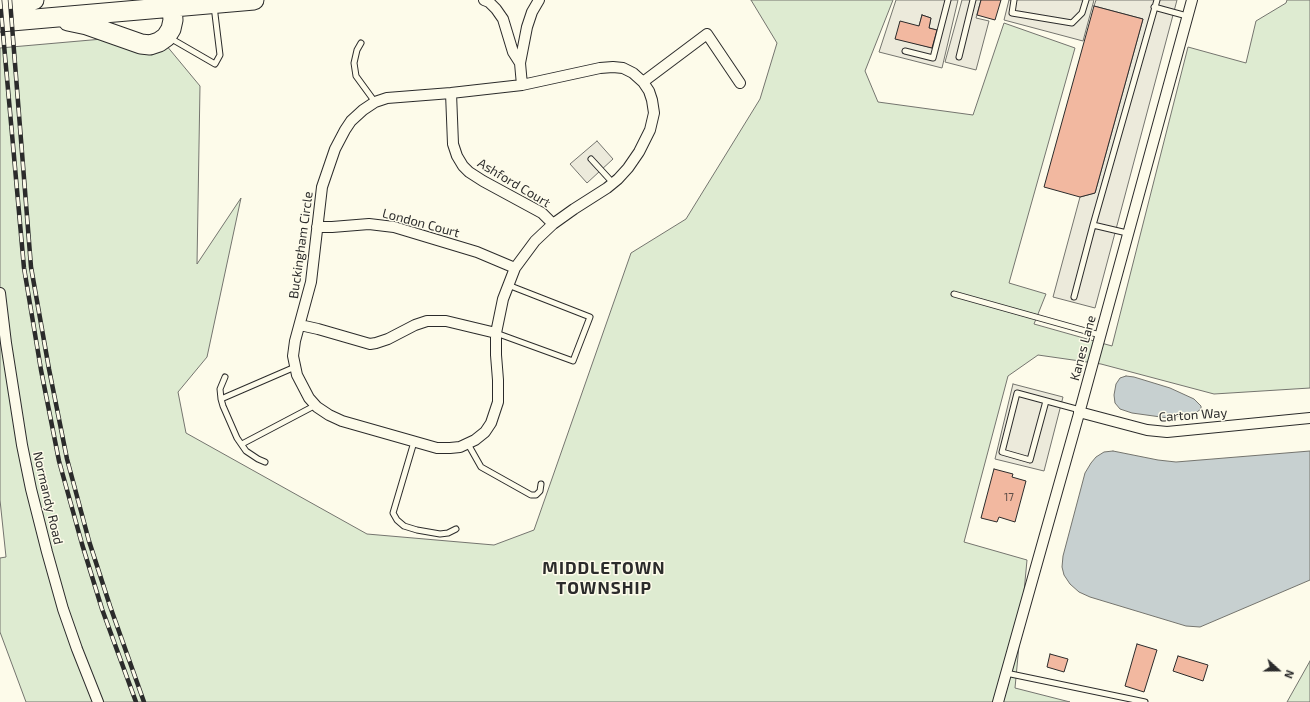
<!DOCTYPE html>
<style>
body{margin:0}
#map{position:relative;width:1310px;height:702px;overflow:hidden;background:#fdfbea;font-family:"Exo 2",sans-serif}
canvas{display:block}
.north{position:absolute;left:1258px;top:650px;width:40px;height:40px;-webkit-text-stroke:3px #fdfbea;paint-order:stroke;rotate:111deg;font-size:11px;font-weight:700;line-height:16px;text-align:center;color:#2b2b2b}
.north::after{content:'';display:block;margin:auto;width:14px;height:18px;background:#2b2b2b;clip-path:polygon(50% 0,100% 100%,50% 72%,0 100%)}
</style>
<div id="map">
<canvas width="1310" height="702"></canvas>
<div class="north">N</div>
</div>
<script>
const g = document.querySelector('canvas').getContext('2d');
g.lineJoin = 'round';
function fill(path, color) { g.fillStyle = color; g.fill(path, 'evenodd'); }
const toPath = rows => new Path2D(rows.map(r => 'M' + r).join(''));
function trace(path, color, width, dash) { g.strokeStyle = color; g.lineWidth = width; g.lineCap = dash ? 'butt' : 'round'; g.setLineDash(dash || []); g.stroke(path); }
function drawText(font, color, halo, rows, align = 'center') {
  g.font = font + ' "Exo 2",sans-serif'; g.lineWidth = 3; g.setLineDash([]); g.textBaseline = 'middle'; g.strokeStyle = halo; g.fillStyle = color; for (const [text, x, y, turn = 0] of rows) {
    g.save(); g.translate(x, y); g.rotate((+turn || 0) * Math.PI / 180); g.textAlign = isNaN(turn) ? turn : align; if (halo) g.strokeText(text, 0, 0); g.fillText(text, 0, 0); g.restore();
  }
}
const green = toPath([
 [751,0,893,0,865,71,878,102,973,115,1004,23,1075,48,1009,283,1046,294,1034,324,1112,346,1188,47,1246,63,1256,21,1286,3,1287,0,1310,0,1310,388,1214,394,1101,364,1038,355,1008,376,964,542,1027,560,1015,688,1070,702,26,702,0,632,0,558,6,557,0,500,0,48,148,35,166,45,200,86,197,264,241,198,207,357,178,392,186,433,367,534,494,545,534,530,631,253,686,219,760,99,777,43,751,0],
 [1310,661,1310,702,1287,702,1310,661]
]);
fill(green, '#deebd1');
trace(green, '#74746e', 1);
const parking = toPath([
 [896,0,958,0,942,68,879,52,896,0],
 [922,15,931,18,929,28,937,30,932,48,895,38,919,26,922,15],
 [962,0,981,0,976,18,989,21,976,70,945,62,962,0],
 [1009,0,1094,0,1083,41,1004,20,1009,0],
 [1096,0,1177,0,1095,308,1053,297,1080,197,1095,193,1143,19,1094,6,1096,0],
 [597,141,613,159,587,183,570,164,597,141],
 [1013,384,1063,397,1044,471,995,459,1013,384]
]);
fill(parking, '#eceadb');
trace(parking, '#74746e', 1);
const water = toPath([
 [1126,376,1134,377,1170,388,1194,399,1201,406,1201,409,1194,414,1168,418,1132,413,1120,409,1115,403,1114,395,1116,384,1120,378,1126,376],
 [1113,451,1158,460,1176,462,1310,451,1310,580,1200,627,1186,626,1090,597,1079,592,1070,584,1064,575,1062,567,1063,556,1085,473,1091,463,1096,457,1104,452,1113,451]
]);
fill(water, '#c7d0d0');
trace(water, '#74746e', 1);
const building = toPath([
 [981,0,1001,0,995,20,977,15,981,0],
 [1094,6,1143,19,1095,193,1080,197,1044,187,1094,6],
 [922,15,931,18,929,28,937,30,932,48,895,39,900,21,919,26,922,15],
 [994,469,1013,474,1012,477,1026,481,1015,522,999,517,997,522,981,518,994,469],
 [1137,644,1157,650,1144,692,1125,686,1137,644],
 [1050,654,1068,659,1064,672,1047,667,1050,654],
 [1178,656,1208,665,1203,681,1173,671,1178,656]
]);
fill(building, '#f2b8a0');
trace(building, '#2b2b2b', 1);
const lane = toPath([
 [1014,0,1012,13,1072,23,1082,13,1086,0],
 [1154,7,1187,16],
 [170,38,215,64,220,55,214,6],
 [361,43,357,50,354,63,356,76,375,102],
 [905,51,933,58,948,0],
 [959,57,973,0],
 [591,159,613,183],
 [1093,225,1127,233],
 [954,294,1100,335],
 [1074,297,1093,225,1157,0],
 [496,333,573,361,590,317,508,285],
 [221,399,220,389,225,377],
 [1046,401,1030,460,1002,452,1017,393,1080,410],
 [414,442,393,513,397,520,404,526,417,530,440,534,448,533,456,529],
 [242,444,316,405],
 [468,444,481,467,531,495,536,495,540,491,541,484],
 [265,462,258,459,246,451,237,438,223,406,221,399,295,367],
 [1006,673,1145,702]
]);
const street = toPath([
 [484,0,489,2,496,9,503,19,513,52,520,63],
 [613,67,623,68,633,73,643,82,649,91,652,100,654,113,650,130,639,152,628,168,618,179,607,188,574,209,553,224,535,241,515,268,503,299,496,333,496,355,498,380,498,402,491,423,485,432,475,440,460,447,450,448,437,448,342,421,329,415,317,407,309,398,297,375,293,356,295,341,311,282,322,187,335,149,345,130,351,121,363,110,375,102,387,98,451,93,522,85,600,68,613,67],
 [643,82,707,34,740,83],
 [522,85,520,63,527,27,532,12,539,0],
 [451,93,453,144,457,156,463,166,469,172,483,181,542,213,553,224],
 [317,227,332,227,369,224,394,227,477,252,515,268],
 [0,293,6,343,22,445,31,489,47,552,63,609,77,649,98,702],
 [300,325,318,329,370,344,376,343,388,339,415,325,427,321,446,321,496,333],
 [1079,412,1147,430,1167,432,1310,418],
 [998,702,1080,410,1192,0]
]);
const highway = toPath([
 [0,3,34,0],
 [68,21,87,25,141,44,150,45,159,42,166,37,171,29,173,20,172,7],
 [0,22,254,0]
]);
trace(lane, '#2b2b2b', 7);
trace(street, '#2b2b2b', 12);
trace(highway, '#2b2b2b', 21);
trace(lane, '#fdfbea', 5);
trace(street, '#fdfbea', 10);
trace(highway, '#fdfbea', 19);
const rail = toPath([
 [0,0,24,268,41,370,59,461,82,544,102,609,136,702],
 [10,0,31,267,49,369,67,459,89,541,110,606,144,702]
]);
trace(rail, '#2b2b2b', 4.5);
trace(rail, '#fdfbea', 3, [9]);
drawText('11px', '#5d4e48', null, [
 ["17",1009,497]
]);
drawText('13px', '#2b2b2b', '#fdfbea', [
 ["Ashford Court",514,183,31],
 ["London Court",421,223,15],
 ["Buckingham Circle",301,245,-82],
 ["Kanes Lane",1083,348,-75],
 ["Carton Way",1193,415,-4],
 ["Normandy Road",48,498,77]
]);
g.letterSpacing = '1px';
drawText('bold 17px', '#2b2b2b', '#fdfbea', [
 ["MIDDLETOWN",604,568],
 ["TOWNSHIP",604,588]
]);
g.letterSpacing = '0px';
</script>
